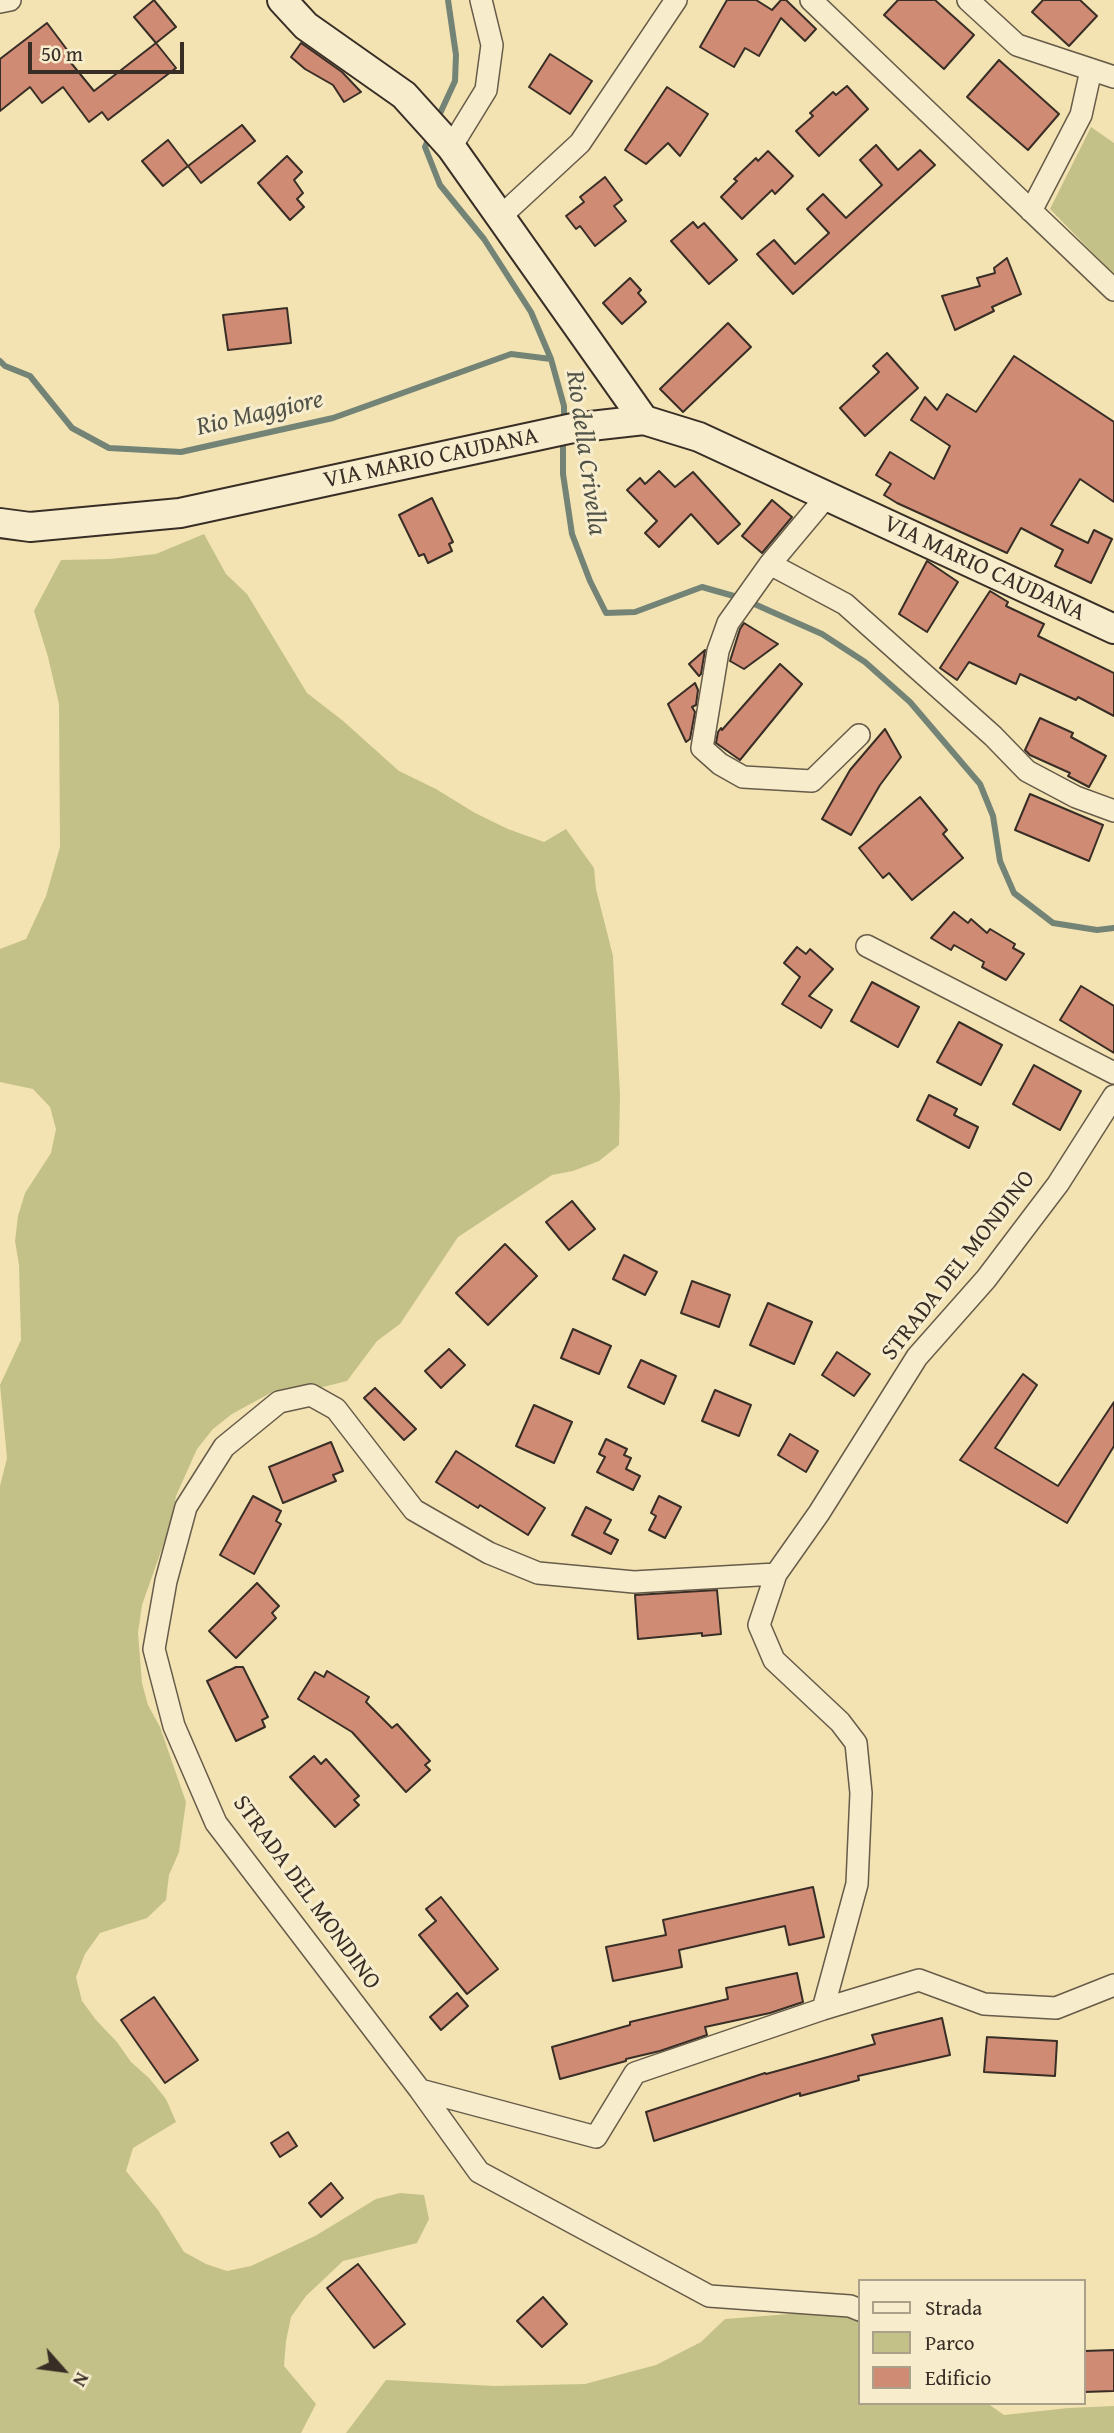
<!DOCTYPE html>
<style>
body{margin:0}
#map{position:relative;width:1114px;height:2433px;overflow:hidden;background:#f3e3b2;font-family:"Gentium Book Plus",serif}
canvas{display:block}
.legend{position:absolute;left:858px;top:2279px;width:228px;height:126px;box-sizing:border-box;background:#f7edcd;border:2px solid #aba18a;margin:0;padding:9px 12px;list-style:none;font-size:21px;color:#382e26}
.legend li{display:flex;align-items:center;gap:14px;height:35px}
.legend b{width:35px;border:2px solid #aba18a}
.north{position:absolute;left:28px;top:2335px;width:70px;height:70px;-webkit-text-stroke:5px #f7edcd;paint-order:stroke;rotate:118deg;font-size:19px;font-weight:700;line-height:28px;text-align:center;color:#382e26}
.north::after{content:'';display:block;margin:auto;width:24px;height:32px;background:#382e26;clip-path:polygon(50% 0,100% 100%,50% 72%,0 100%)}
.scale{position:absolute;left:28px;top:42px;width:156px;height:32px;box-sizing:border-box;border:4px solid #382e26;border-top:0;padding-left:9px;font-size:21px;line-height:24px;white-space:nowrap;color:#382e26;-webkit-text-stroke:5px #f7edcd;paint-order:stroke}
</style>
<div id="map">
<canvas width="1114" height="2433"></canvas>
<ul class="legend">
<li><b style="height:9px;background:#f7edcd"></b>Strada</li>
<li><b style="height:19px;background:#c3c187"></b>Parco</li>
<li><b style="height:19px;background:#d08b75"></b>Edificio</li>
</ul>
<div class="north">N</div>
<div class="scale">50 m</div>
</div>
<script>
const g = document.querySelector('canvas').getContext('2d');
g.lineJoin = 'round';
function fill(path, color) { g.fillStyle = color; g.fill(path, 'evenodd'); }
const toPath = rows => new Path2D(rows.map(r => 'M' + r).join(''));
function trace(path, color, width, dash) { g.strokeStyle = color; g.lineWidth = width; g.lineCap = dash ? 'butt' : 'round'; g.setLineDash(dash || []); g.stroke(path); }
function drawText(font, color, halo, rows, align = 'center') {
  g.font = font + ' "Gentium Book Plus",serif'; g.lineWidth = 6; g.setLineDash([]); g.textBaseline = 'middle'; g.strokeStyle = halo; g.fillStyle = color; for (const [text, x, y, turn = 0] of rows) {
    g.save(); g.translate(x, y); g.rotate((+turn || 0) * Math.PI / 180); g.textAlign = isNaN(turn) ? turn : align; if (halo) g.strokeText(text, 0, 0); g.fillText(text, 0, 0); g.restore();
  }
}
fill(toPath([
 [1091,127,1114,143,1114,275,1050,209],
 [204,534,226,574,247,594,307,693,342,720,399,771,436,789,475,813,508,829,544,842,566,829,594,868,596,889,613,956,620,1095,619,1145,599,1161,573,1171,552,1175,458,1237,400,1324,377,1341,347,1381,323,1387,299,1386,274,1391,232,1414,213,1429,197,1449,176,1496,171,1523,142,1605,138,1633,142,1683,148,1705,160,1727,186,1802,179,1852,169,1875,166,1900,147,1918,100,1933,85,1954,76,1977,82,2001,96,2020,117,2042,131,2062,149,2078,166,2099,176,2122,133,2148,126,2171,158,2210,184,2252,206,2264,227,2271,251,2266,315,2236,376,2199,400,2193,424,2195,429,2219,417,2243,343,2261,306,2296,291,2317,286,2341,284,2366,316,2404,301,2433,0,2433,0,1486,7,1458,0,1385,21,1340,19,1265,15,1241,18,1216,25,1193,51,1153,56,1129,50,1107,33,1089,0,1082,0,949,26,939,46,896,60,847,59,704,48,657,34,611,61,560,110,559,156,554],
 [842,2310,860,2316,860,2403,987,2403,1004,2415,1068,2408,1114,2406,1114,2433,346,2433,386,2380,494,2386,585,2384,656,2365,701,2342,725,2319]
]), '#c3c187');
trace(toPath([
 [437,120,455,81,456,55,448,0],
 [430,136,425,147,440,185,484,239,531,312,551,359,564,406,564,422],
 [0,361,5,366,30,376,72,428,109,448,181,452,333,418,511,354,551,359],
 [563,436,563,474,572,534,590,581,606,613,635,612,702,587,741,598,770,611,822,634,865,662,910,702,980,784,993,816,1000,861,1014,893,1053,923,1097,930,1114,928]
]), '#738477', 6);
const building = toPath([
 [154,0,176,27,156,43,134,17,154,0],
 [727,0,756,0,772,10,781,0,786,0,816,29,805,41,781,18,759,56,745,48,734,67,700,47,727,0],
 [898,0,935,0,974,35,944,69,884,15,898,0],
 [1043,0,1080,0,1097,16,1069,46,1032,12,1043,0],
 [47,23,71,55,67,58,94,91,156,43,176,68,108,120,102,112,89,122,63,87,42,103,30,87,0,111,0,59,47,23],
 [301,43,342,72,361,92,344,102,333,85,305,69,291,57,301,43],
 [550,54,592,81,570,114,529,87,550,54],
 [999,60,1059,114,1028,150,967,97,999,60],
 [847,86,868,109,819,156,796,131,813,116,810,113,833,92,836,95,847,86],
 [667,87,708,114,680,156,668,143,646,164,625,150,667,87],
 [242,125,255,141,201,183,188,166,242,125],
 [168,140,188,166,163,186,142,161,168,140],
 [876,145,898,170,920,150,935,165,793,294,757,254,774,240,795,264,829,233,807,209,823,194,846,218,882,185,860,160,876,145],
 [768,151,793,176,775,194,772,190,742,219,721,197,737,181,734,179,756,158,758,161,768,151],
 [287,156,302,172,294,180,303,193,297,199,304,207,290,220,258,183,287,156],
 [605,177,622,200,614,206,626,221,595,246,580,226,576,229,566,216,584,202,580,197,605,177],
 [693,222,698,228,704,223,737,260,709,284,671,241,693,222],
 [1007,258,1021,294,992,307,994,311,955,330,942,296,980,286,977,278,995,273,994,268,1007,258],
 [630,278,641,290,638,293,646,302,622,324,603,303,630,278],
 [287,308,291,343,228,350,223,315,287,308],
 [728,323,751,347,683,412,660,389,728,323],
 [887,353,918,388,865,436,840,408,879,372,873,366,887,353],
 [1014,356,1114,422,1114,502,1080,479,1051,525,1088,543,1094,530,1112,539,1091,583,1055,566,1063,550,1021,528,1007,553,897,503,884,495,891,484,876,475,890,452,934,479,950,446,911,420,925,397,937,410,947,394,976,412,1014,356],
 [659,471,675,487,693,472,740,524,718,544,691,514,659,547,645,533,657,521,627,490,640,478,645,484,659,471],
 [432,498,453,542,449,544,452,551,428,563,424,554,419,556,399,515,432,498],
 [772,500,792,517,762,553,742,536,772,500],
 [927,561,958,582,927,632,899,614,927,561],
 [990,591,1008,602,1006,606,1044,624,1038,636,1114,673,1114,716,1078,697,1076,700,1020,674,1016,684,969,662,957,680,940,668,990,591],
 [744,623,778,644,744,669,730,661,740,629,744,623],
 [705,650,701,674,699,676,689,664,705,650],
 [780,664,802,684,740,760,716,743,718,732,721,728,722,730,780,664],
 [695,683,698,690,696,705,692,707,695,712,690,739,686,742,668,704,695,683],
 [1040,718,1073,733,1071,737,1106,756,1089,787,1068,776,1070,773,1030,755,1025,750,1040,718],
 [885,729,901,757,880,785,851,835,822,819,850,770,885,729],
 [1030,794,1103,825,1089,861,1015,830,1030,794],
 [920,797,947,830,943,834,963,858,912,900,889,873,883,878,859,848,920,797],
 [954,912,968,923,971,919,987,933,990,929,1015,944,1013,948,1024,954,1006,980,982,967,984,962,954,945,951,950,931,938,954,912],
 [797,947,806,954,810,949,833,969,809,996,832,1010,821,1028,782,1004,800,977,784,963,797,947],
 [872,982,919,1007,898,1047,851,1021,872,982],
 [1081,986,1114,1006,1114,1053,1060,1020,1081,986],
 [959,1022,1002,1045,981,1085,937,1062,959,1022],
 [1034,1065,1081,1091,1060,1130,1013,1104,1034,1065],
 [929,1095,957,1109,954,1115,978,1127,969,1148,917,1120,929,1095],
 [572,1201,595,1229,569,1250,546,1222,572,1201],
 [505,1244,537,1276,488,1325,456,1293,505,1244],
 [624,1255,657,1272,645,1295,613,1279,624,1255],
 [692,1281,730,1295,719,1327,681,1313,692,1281],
 [768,1303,812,1322,794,1364,750,1345,768,1303],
 [573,1329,611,1346,599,1374,561,1358,573,1329],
 [449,1349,465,1365,441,1388,425,1371,449,1349],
 [837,1352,870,1374,854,1396,822,1375,837,1352],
 [641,1360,676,1376,664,1404,628,1387,641,1360],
 [1023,1374,1037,1385,995,1448,1058,1486,1114,1402,1114,1446,1067,1523,960,1460,1023,1374],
 [375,1388,416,1429,404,1440,364,1398,375,1388],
 [715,1390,751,1405,739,1436,702,1421,715,1390],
 [534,1405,572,1422,554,1463,516,1446,534,1405],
 [790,1434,818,1451,806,1472,778,1455,790,1434],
 [606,1439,627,1449,624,1455,631,1458,626,1469,640,1476,633,1490,597,1472,605,1457,599,1454,606,1439],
 [331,1442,343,1471,333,1475,336,1481,283,1503,269,1467,331,1442],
 [456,1451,545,1508,528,1535,480,1505,478,1508,436,1482,456,1451],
 [253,1496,281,1511,276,1521,281,1524,254,1574,220,1555,253,1496],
 [659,1496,681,1507,665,1538,649,1530,656,1516,651,1513,659,1496],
 [586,1507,611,1520,604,1533,618,1540,611,1554,572,1535,586,1507],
 [257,1583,279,1606,272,1613,276,1618,236,1658,209,1631,257,1583],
 [717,1590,721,1634,702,1636,702,1633,638,1639,635,1595,717,1590],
 [236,1667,243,1667,268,1717,262,1720,265,1727,236,1741,207,1681,236,1667],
 [327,1671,369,1697,366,1702,392,1728,397,1724,430,1761,425,1765,430,1770,406,1792,352,1732,298,1699,315,1672,324,1677,327,1671],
 [314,1756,321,1764,326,1759,359,1796,354,1800,359,1805,335,1827,290,1777,314,1756],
 [813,1887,824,1937,789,1945,785,1926,679,1950,682,1967,613,1981,606,1947,666,1935,663,1920,813,1887],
 [441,1897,498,1969,467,1994,419,1935,436,1921,426,1909,441,1897],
 [797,1973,803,2002,770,2013,705,2027,707,2035,660,2051,626,2059,626,2061,560,2079,552,2047,630,2025,630,2022,728,1999,726,1988,797,1973],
 [457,1993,468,2006,441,2030,430,2017,457,1993],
 [154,1997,198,2060,165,2083,121,2020,154,1997],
 [942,2018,950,2055,858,2076,859,2080,800,2096,800,2093,654,2141,646,2112,765,2073,766,2074,875,2044,872,2035,942,2018],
 [987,2037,1057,2041,1055,2076,984,2072,987,2037],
 [288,2132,297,2146,280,2157,271,2143,288,2132],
 [331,2183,343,2198,321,2217,309,2203,331,2183],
 [358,2264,405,2324,374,2348,327,2288,358,2264],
 [543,2297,567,2324,542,2347,517,2321,543,2297],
 [1114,2350,1114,2391,1084,2392,1084,2351,1114,2350]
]);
fill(building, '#d08b75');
trace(building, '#382e26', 2);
const street = toPath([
 [811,0,1114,290],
 [968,0,1017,45,1114,77],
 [0,2,10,0],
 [451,147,486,90,492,45,481,0],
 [1031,211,1081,115,1091,70],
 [500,217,580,143,676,0],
 [827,496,770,564,845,604,993,736,1027,771,1076,797,1114,811],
 [770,564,728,623,718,651,702,748,720,764,743,777,812,781,859,735],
 [867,946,1114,1073],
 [1114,1096,1058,1184,986,1279,917,1357,819,1513,776,1574,634,1582,538,1573,489,1553,414,1510,336,1409,311,1395,279,1402,224,1447,186,1507,166,1581,154,1649,174,1726,216,1823,420,2090,596,2137,635,2073,823,2009,919,1980,984,2004,1056,2008,1114,1985],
 [776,1574,759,1625,774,1660,840,1722,856,1743,861,1793,857,1884,823,2009],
 [420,2090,479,2172,709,2296,850,2306,860,2310]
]);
const secondary = toPath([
 [282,0,306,26,404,95,451,147,644,420],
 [0,523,30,527,180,513,573,428,644,420,699,437,1114,629]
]);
trace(street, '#675b49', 24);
trace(secondary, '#382e26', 32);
trace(street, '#f7edcd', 21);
trace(secondary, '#f7edcd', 28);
drawText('24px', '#382e26', '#f7edcd', [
 ["VIA MARIO CAUDANA",431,459,-12],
 ["VIA MARIO CAUDANA",984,569,25],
 ["STRADA DEL MONDINO",959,1266,-52],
 ["STRADA DEL MONDINO",306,1893,54]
]);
drawText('italic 26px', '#515248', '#f7edcd', [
 ["Rio Maggiore",260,414,-13],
 ["Rio della Crivella",585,453,82]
]);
</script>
